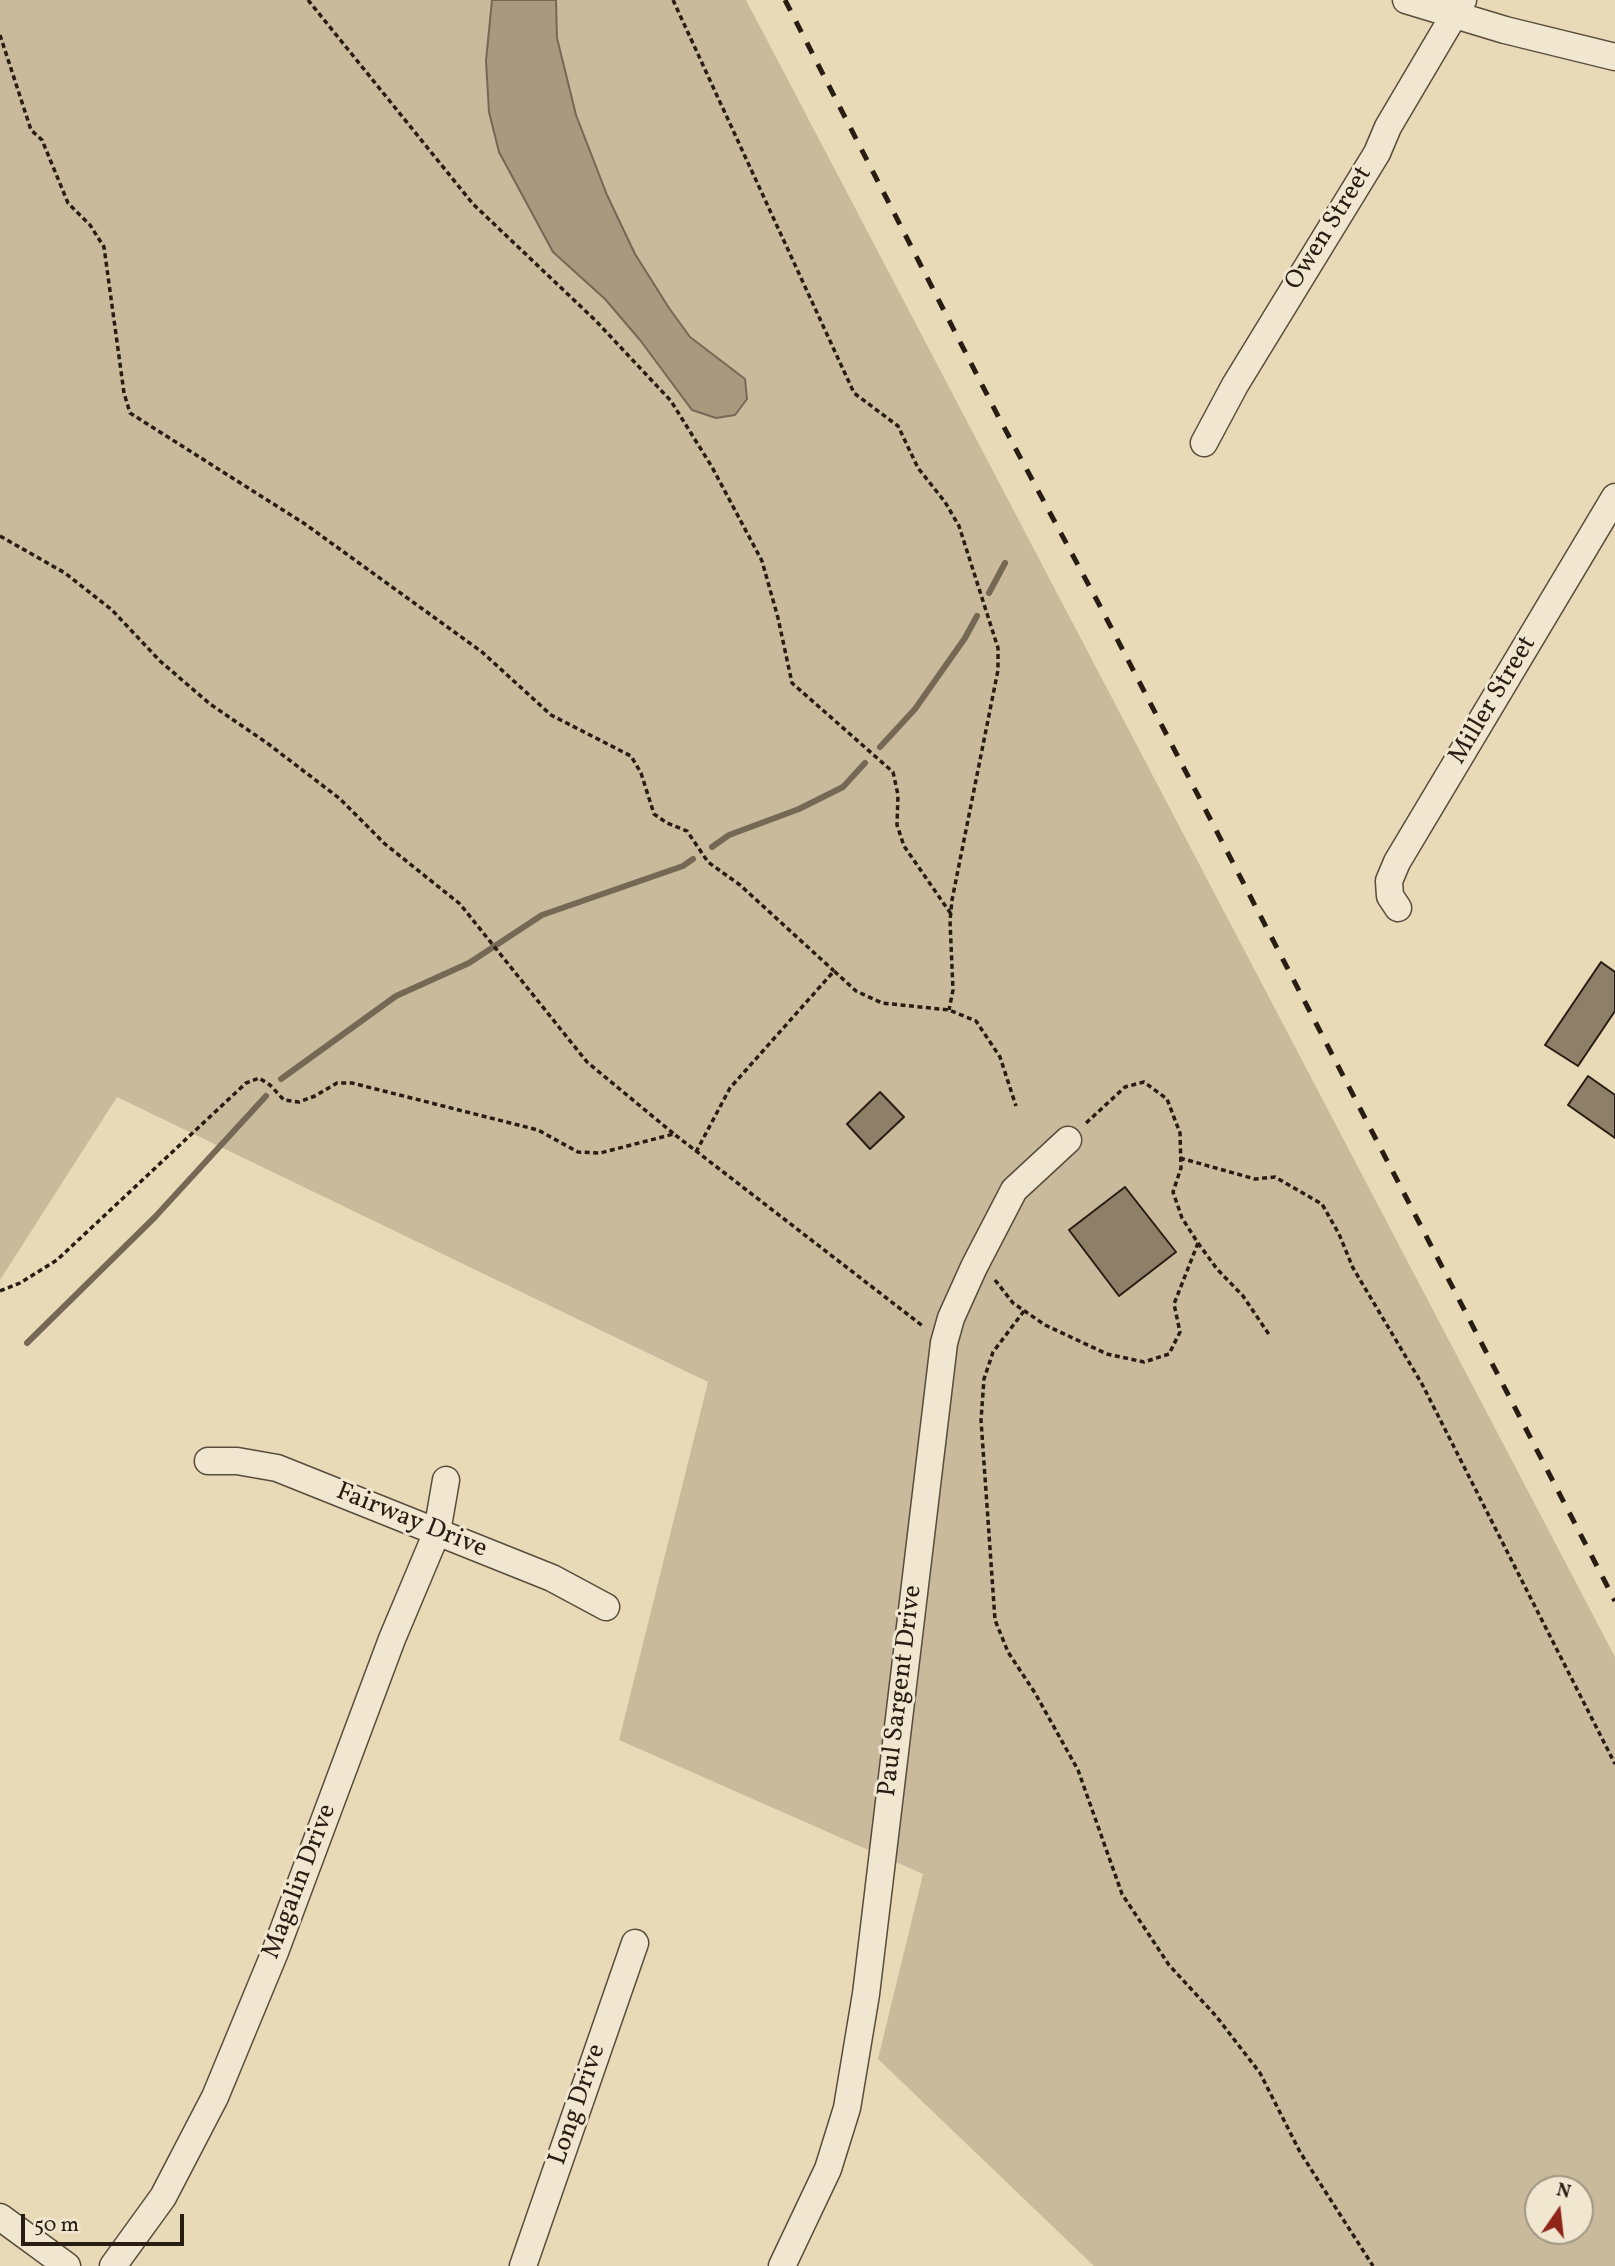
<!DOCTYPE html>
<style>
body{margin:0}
#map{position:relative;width:1615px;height:2266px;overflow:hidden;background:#e9dab7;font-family:Vollkorn,serif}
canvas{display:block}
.north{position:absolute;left:1524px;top:2175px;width:70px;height:70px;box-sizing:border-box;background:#f1e7d0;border:2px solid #a19684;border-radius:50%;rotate:14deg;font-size:19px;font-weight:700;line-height:28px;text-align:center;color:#291d13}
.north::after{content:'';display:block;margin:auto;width:24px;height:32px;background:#8f2418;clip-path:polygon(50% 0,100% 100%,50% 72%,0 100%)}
.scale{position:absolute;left:21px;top:2214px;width:163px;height:32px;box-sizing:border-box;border:4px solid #291d13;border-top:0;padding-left:9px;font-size:21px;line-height:24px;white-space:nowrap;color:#291d13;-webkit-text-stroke:5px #f1e7d0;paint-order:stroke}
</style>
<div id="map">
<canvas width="1615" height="2266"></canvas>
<div class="north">N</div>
<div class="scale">50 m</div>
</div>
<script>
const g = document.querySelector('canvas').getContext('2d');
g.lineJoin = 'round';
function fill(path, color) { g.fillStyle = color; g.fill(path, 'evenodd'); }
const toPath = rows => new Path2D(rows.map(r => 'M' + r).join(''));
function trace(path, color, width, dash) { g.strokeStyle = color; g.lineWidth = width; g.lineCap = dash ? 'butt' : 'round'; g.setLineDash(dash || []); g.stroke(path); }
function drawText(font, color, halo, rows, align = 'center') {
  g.font = font + ' Vollkorn,serif'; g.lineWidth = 6; g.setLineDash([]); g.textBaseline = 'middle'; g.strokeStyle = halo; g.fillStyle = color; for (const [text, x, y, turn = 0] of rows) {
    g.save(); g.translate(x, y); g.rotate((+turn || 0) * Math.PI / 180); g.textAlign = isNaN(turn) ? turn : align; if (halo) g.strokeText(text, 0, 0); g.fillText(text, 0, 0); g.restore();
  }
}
fill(toPath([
 [0,0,746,0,1615,1657,1615,2266,1094,2266,878,2059,923,1874,619,1740,708,1382,117,1097,0,1280],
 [1538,2189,1580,2189,1580,2231,1538,2231]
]), '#c8ba9b');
const water = toPath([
 [492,0,556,0,557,38,576,115,607,195,635,254,669,308,690,337,745,379,747,399,735,415,716,418,692,410,640,340,605,299,553,252,499,152,489,112,486,61,492,0]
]);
fill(water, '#a89a7f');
trace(water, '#756854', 2);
trace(toPath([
 [989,593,1005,563],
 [880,747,915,709,965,638,977,616],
 [712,847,729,835,799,809,843,787,865,763],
 [281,1079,396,996,469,963,542,915,683,866,693,859],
 [27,1343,155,1217,266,1096]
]), '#756854', 6);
const building = toPath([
 [1601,962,1615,972,1615,1011,1578,1066,1545,1045,1601,962],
 [1588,1076,1615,1095,1615,1138,1568,1105,1588,1076],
 [880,1092,904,1117,870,1149,847,1124,880,1092],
 [1125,1187,1176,1252,1119,1296,1069,1230,1125,1187]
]);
fill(building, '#8d7f68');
trace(building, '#291d13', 2);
const minor = toPath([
 [1406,0,1505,30,1615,57],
 [1204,443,1235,385,1377,153,1388,127,1463,0],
 [1398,908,1390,896,1389,881,1397,862,1615,497],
 [208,1461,237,1461,277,1468,552,1578,606,1607],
 [0,2217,67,2266],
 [113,2266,163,2197,215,2097,275,1952,392,1639,437,1532,446,1480],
 [523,2266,635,1943],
 [782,2266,828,2169,847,2108,866,1994,944,1343,951,1318,974,1267,1014,1190,1068,1140]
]);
trace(minor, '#594c3c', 29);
trace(toPath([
 [308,0,473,204,596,321,671,401,712,467,762,561,778,618,792,683,893,772,898,795,897,825,904,846,951,914],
 [673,0,854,393,898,426,918,468,945,502,959,526,998,648,998,670,952,900,950,921,953,990,949,1010],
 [0,35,31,130,42,140,68,203,90,225,104,247,124,393,130,413,305,524,482,652,551,715,631,756,641,773,654,814,667,823,687,831,708,862,740,885,834,971],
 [0,536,65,573,112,610,160,661,210,704,267,743,339,798,385,844,460,904,587,1062,674,1134],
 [696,1152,730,1088,834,971,856,991,882,1003,949,1010,976,1021,1000,1057,1016,1106],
 [1180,1158,1255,1179,1275,1177,1322,1204,1339,1234,1353,1268,1422,1384,1615,1764],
 [1198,1243,1217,1269,1243,1296,1270,1336],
 [995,1280,1013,1303,1045,1325,1107,1354,1144,1362,1169,1354,1180,1332,1174,1304,1198,1243,1182,1218,1173,1192,1181,1168,1180,1133,1167,1099,1144,1082,1125,1087,1085,1124],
 [0,1291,20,1283,57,1260,246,1083,259,1078,270,1085,284,1100,299,1102,315,1096,337,1083,352,1083,538,1130,578,1152,600,1153,674,1134,924,1327],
 [1024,1311,993,1352,984,1379,981,1420,995,1620,1008,1652,1035,1693,1078,1770,1122,1894,1169,1965,1216,2016,1260,2073,1300,2152,1373,2266]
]), '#291d13', 3.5, [5, 3.5]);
trace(minor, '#f1e7d0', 26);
trace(toPath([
 [785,0,998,416,1100,606,1615,1601]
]), '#291d13', 5, [12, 12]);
drawText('26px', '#291d13', '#f1e7d0', [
 ["Owen Street",1330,229,-58],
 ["Miller Street",1494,701,-59],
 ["Fairway Drive",411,1522,22],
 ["Paul Sargent Drive",902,1691,-83],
 ["Magalin Drive",301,1882,-69],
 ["Long Drive",579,2105,-71]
]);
</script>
